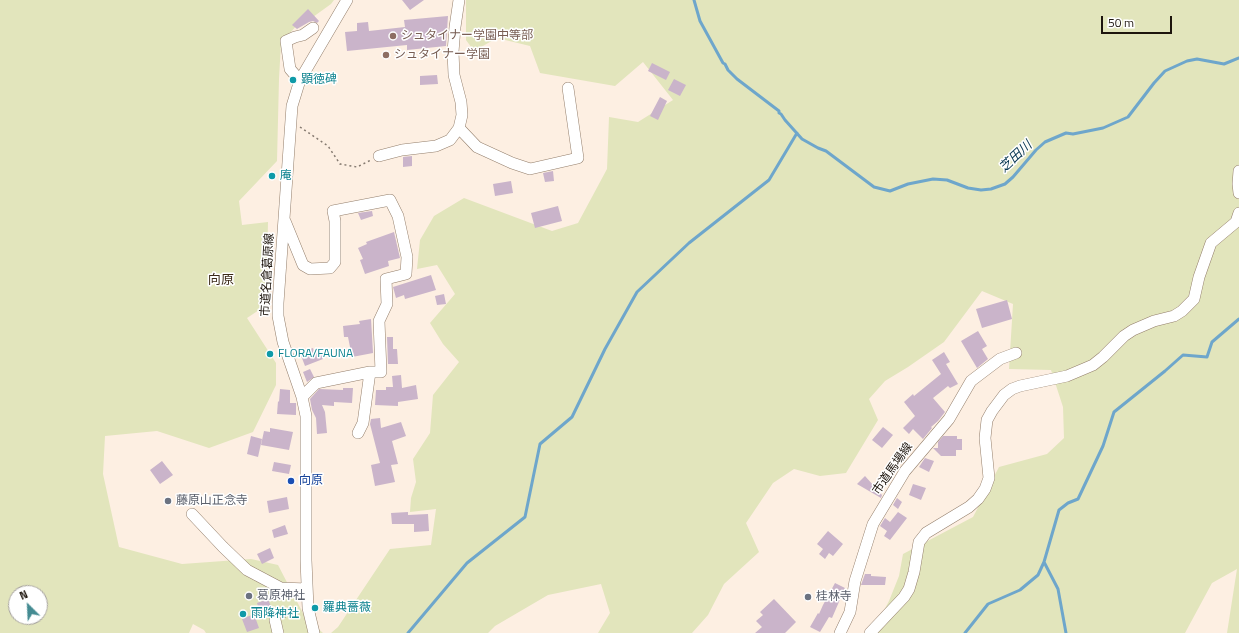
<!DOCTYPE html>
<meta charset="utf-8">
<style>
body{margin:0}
#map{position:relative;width:1239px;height:633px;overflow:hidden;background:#fdefe2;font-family:"Titillium Web",sans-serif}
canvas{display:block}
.north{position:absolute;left:8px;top:585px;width:40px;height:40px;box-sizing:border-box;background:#fff;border:1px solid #a5a19e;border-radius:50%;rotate:336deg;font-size:11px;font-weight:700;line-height:16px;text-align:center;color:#1d150d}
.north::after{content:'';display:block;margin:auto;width:14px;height:18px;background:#448b92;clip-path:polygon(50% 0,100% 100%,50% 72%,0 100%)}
.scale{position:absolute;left:1101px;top:16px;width:71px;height:18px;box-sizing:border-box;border:2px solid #1d150d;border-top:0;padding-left:5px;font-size:12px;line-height:14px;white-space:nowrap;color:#1d150d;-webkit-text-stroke:3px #fff;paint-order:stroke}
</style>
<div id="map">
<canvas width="1239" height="633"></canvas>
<div class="north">N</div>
<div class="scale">50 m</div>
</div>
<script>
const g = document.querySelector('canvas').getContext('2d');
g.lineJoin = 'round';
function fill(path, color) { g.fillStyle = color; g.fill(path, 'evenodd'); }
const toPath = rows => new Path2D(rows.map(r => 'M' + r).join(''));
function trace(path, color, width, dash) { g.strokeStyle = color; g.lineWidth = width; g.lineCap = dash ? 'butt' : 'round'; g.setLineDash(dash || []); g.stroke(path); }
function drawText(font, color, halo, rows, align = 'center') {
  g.font = font + ' "Titillium Web","Noto Sans JP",sans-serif'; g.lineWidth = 3; g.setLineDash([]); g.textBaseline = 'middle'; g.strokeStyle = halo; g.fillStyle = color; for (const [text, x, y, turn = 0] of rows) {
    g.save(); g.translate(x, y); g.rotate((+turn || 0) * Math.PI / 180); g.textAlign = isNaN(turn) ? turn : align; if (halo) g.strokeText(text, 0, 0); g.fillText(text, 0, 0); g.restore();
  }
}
fill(toPath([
 [0,0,334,0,331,4,313,17,298,24,281,43,279,79,277,161,239,201,242,225,268,222,267,267,262,308,247,318,276,363,276,385,253,432,209,448,157,431,105,436,103,474,119,547,182,564,251,559,278,565,305,617,323,633,206,633,204,630,193,624,189,633,0,633],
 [16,593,40,593,40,617,16,617],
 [466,0,1239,0,1239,633,1227,633,1237,569,1212,583,1185,633,872,633,889,601,899,576,903,554,973,517,999,467,1047,454,1064,438,1063,407,1051,370,1009,369,1013,304,982,291,944,342,908,367,885,381,869,399,878,420,846,473,820,476,794,469,773,483,746,523,759,552,724,584,708,615,692,633,598,633,610,613,601,584,548,595,495,626,488,633,331,633,338,627,390,549,431,545,436,509,410,512,411,498,416,482,413,459,430,433,433,395,459,362,443,344,430,323,455,294,437,265,417,269,420,240,434,216,464,198,552,231,578,223,607,169,609,117,638,122,673,100,643,62,615,86,540,73,530,46,497,38,474,51,466,40]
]), '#e2e5bc');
trace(toPath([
 [694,0,700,21,723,63,725,64,728,70,737,79,779,111,779,113,781,114,785,120,802,139,818,148,826,151,874,187,890,191,908,184,933,179,947,180,968,188,981,190,991,189,1005,184,1013,177,1036,150,1045,142,1066,133,1073,134,1103,128,1128,117,1154,83,1165,71,1187,61,1197,59,1224,64,1239,58],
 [1044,562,1058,589,1066,633],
 [408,633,467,563,525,517,540,444,572,417,605,349,637,292,689,243,769,180,797,133],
 [965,633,988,604,1020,590,1038,575,1044,562,1059,510,1068,503,1078,499,1103,446,1114,412,1165,371,1183,355,1207,357,1212,342,1239,319]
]), '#6ea6cb', 3);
fill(toPath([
 [402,0,424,0,410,10],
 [308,9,319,21,317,23,313,21,309,22,297,29,292,25],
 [448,16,446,46,407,50,407,45,347,51,345,32,357,31,357,23,368,22,369,31,405,27,404,20],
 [652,63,670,72,666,80,648,71],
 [437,75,438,84,420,85,420,76],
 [674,79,686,85,680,96,668,90],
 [660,97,667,101,658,120,650,116],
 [412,156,412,166,403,167,403,157],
 [553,171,554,181,545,182,543,173],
 [511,181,513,193,495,196,493,184],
 [558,206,562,221,535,228,531,213],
 [372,211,373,216,361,220,358,213],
 [394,232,400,258,388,261,389,266,365,274,360,260,363,259,358,248,367,244,366,242],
 [431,275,436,290,405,299,404,295,396,298,393,287],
 [444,294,446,304,437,305,435,296],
 [1007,300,1012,319,982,328,976,309],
 [371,319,373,353,352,357,348,337,344,337,343,326,360,324,359,321],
 [978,331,987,346,982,349,988,359,977,368,961,341],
 [387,337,393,337,393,349,397,349,398,364,388,364],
 [313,348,314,352,320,350,323,359,305,366,300,353],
 [944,352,950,362,946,364,958,384,950,388,948,386,933,398,945,412,938,421,931,427,932,428,923,439,913,429,909,434,903,428,915,416,904,402,913,394,914,396,941,374,932,360],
 [310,369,314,377,307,382,303,372],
 [401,375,402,388,416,385,418,399,398,402,398,406,375,405,376,390,386,390,386,387,393,387,392,376],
 [343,388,353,388,352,403,334,402,334,406,322,405,325,412,327,433,317,434,316,418,312,410,310,399,319,389,343,390],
 [280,389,290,390,290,403,296,403,296,415,277,414,278,401,279,402],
 [380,418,381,428,401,422,406,436,392,441,398,464,391,465,395,482,375,486,371,465,380,463,370,424,371,419],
 [883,427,893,435,882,448,872,440],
 [270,428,293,432,289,450,261,445,264,431,270,432],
 [251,436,262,439,258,457,247,454],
 [943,436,957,436,957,439,962,439,962,450,956,450,956,456,941,456,933,448,938,448,938,442],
 [925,458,934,461,929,472,919,467],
 [162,461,173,475,160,484,150,470],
 [274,462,291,465,289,474,272,471],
 [865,476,882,495,881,498,857,484],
 [913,484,926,488,921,500,909,495],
 [287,497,289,509,269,513,267,501],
 [897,498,902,502,898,509,893,505],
 [408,512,408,515,428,514,429,531,414,532,414,524,392,524,391,513],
 [898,512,907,518,890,540,884,536,887,531,880,526,885,518,890,522],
 [285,525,288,534,274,538,272,530],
 [828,531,843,544,833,556,829,553,825,559,819,554,823,549,817,544],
 [270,548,274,558,262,564,257,554],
 [865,574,871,574,871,576,886,577,885,585,861,585],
 [835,583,845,588,832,618,829,617,820,632,810,627,818,613,819,614,823,605],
 [268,599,272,609,260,613,257,603],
 [774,599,796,622,785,633,755,633,762,627,756,621,763,615,760,612],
 [254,614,259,628,247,632,242,619]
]), '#cab4ca');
const minor = toPath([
 [300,80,296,76,290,69,286,41,295,37,303,35,313,28],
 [459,128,477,147,512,163,530,169,578,158,568,88],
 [379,156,402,150,436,146,450,140,459,128,462,115,461,102,454,75,453,52,455,27,459,0],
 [1239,171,1238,184,1239,193],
 [285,221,303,265,310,269,330,268,335,262,335,221,333,211,390,200,398,216,407,257,406,274,386,279,387,304,379,321,381,372,370,372,363,423,358,433],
 [302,397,316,383,370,372],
 [192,514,223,547,247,570,281,588,307,589],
 [275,620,278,633],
 [314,633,308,608,306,560,306,416,302,397,283,342,278,316,278,303,292,106,300,80,347,0],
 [840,633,850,612,855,581,873,524,905,471,949,419,971,381,1000,359,1016,353],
 [870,633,904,597,909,589,914,572,919,542,923,537,926,533,969,507,978,499,985,489,989,478,985,438,987,420,992,411,1004,395,1012,389,1020,386,1067,376,1086,368,1093,365,1103,357,1124,336,1133,330,1154,321,1174,316,1182,311,1194,299,1199,277,1211,243,1236,222,1239,213]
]);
trace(minor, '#937e6b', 12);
trace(toPath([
 [300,127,328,146,340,164,357,167,371,160],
 [284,617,298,614]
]), '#857a70', 1.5, [2, 3]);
trace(minor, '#fff', 11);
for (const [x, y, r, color] of [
 [393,36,4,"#8d6e63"],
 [386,55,4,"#8d6e63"],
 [293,80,4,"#0f9aa8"],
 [272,176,4,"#0f9aa8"],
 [270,354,4,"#0f9aa8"],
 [291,481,4,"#1a4fb4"],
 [168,501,4,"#6b7280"],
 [249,596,4,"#6b7280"],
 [808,597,4,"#6b7280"],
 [315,608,4,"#0f9aa8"],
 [243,614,4,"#0f9aa8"]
]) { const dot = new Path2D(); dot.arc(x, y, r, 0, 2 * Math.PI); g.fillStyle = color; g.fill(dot); trace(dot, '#fff', 1.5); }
drawText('12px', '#785e54', '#fff', [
 ["シュタイナー学園中等部",401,36],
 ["シュタイナー学園",394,55]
], 'left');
drawText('12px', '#0d838f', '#fff', [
 ["顕徳碑",301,80],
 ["庵",280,176],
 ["FLORA/FAUNA",278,354],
 ["羅典薔薇",323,608],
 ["雨降神社",251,614]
], 'left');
drawText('12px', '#1d150d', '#fff', [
 ["市道名倉葛原線",268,275,-87],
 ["市道馬場線",893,469,-55]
]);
drawText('12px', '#164399', '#fff', [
 ["向原",299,481]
], 'left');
drawText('12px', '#5b616d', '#fff', [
 ["藤原山正念寺",176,501],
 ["葛原神社",257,596],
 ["桂林寺",816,597]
], 'left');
drawText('italic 13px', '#0a3852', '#fff', [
 ["芝田川",1016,157,-43]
]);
drawText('13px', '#3c2a19', '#fff', [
 ["向原",221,281]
]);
</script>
